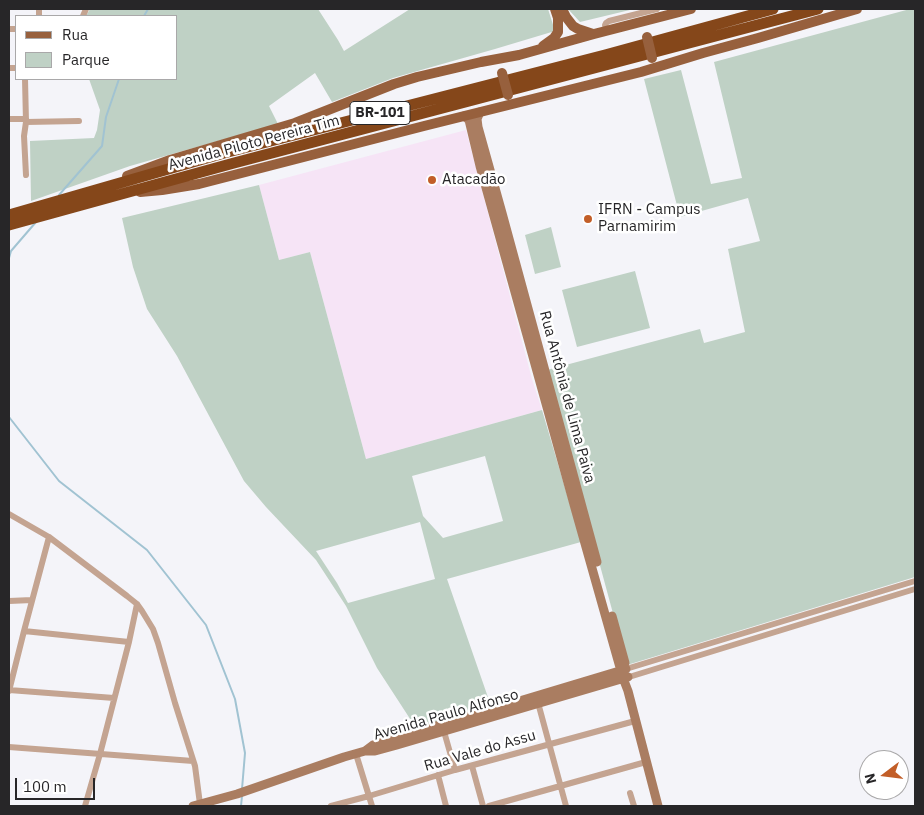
<!DOCTYPE html>
<meta charset="utf-8">
<style>
body{margin:0}
#map{position:relative;width:924px;height:815px;overflow:hidden;background:#f4f4f9;font-family:"IBM Plex Sans",sans-serif}
canvas{display:block}
.frame{position:absolute;inset:0;border:10px solid #272628;pointer-events:none}
.legend{position:absolute;left:15px;top:15px;width:162px;height:65px;box-sizing:border-box;background:#fff;border:1px solid #a9a8a9;margin:0;padding:6px 9px;list-style:none;font-size:15px;color:#272628}
.legend li{display:flex;align-items:center;gap:10px;height:25px}
.legend b{width:25px;border:1px solid #a9a8a9}
.north{position:absolute;left:859px;top:750px;width:50px;height:50px;box-sizing:border-box;background:#fff;border:1px solid #a9a8a9;border-radius:50%;rotate:255deg;font-size:14px;font-weight:700;line-height:20px;text-align:center;color:#272628}
.north::after{content:'';display:block;margin:auto;width:18px;height:22px;background:#c25e28;clip-path:polygon(50% 0,100% 100%,50% 72%,0 100%)}
.scale{position:absolute;left:15px;top:778px;width:80px;height:22px;box-sizing:border-box;border:2px solid #272628;border-top:0;padding-left:6px;font-size:15px;line-height:18px;white-space:nowrap;color:#272628;-webkit-text-stroke:4px #fff;paint-order:stroke}
</style>
<div id="map">
<canvas width="924" height="815"></canvas>
<div class="frame"></div>
<ul class="legend">
<li><b style="height:6px;background:#97603d"></b>Rua</li>
<li><b style="height:14px;background:#bfd1c5"></b>Parque</li>
</ul>
<div class="north">N</div>
<div class="scale">100 m</div>
</div>
<script>
const g = document.querySelector('canvas').getContext('2d');
g.lineJoin = 'round';
function fill(path, color) { g.fillStyle = color; g.fill(path, 'evenodd'); }
const toPath = rows => new Path2D(rows.map(r => 'M' + r).join(''));
function trace(path, color, width, dash) { g.strokeStyle = color; g.lineWidth = width; g.lineCap = dash ? 'butt' : 'round'; g.setLineDash(dash || []); g.stroke(path); }
function drawText(font, color, halo, rows, align = 'center') {
  g.font = font + ' "IBM Plex Sans",sans-serif'; g.lineWidth = 5; g.setLineDash([]); g.textBaseline = 'middle'; g.strokeStyle = halo; g.fillStyle = color; for (const [text, x, y, turn = 0] of rows) {
    g.save(); g.translate(x, y); g.rotate((+turn || 0) * Math.PI / 180); g.textAlign = isNaN(turn) ? turn : align; if (halo) g.strokeText(text, 0, 0); g.fillText(text, 0, 0); g.restore();
  }
}
fill(toPath([
 [466,130,532,379,542,410,366,459,310,252,279,260,259,185]
]), '#f6e4f6');
fill(toPath([
 [90,9,318,9,338,40,344,51,410,9,548,9,555,31,495,49,393,78,332,102,315,73,269,106,278,124,130,166,31,201,30,141,94,138,97,130,100,110,89,79,176,79,176,16,86,16],
 [568,9,634,9,580,22],
 [910,9,915,9,915,577,627,665,547,370,700,329,704,343,745,332,728,249,760,241,748,198,680,217,644,79,681,70,711,184,742,178,714,62],
 [259,185,279,260,310,252,366,459,542,410,581,542,447,579,491,706,416,728,377,668,346,606,316,560,266,507,244,481,177,356,147,309,133,267,122,218],
 [485,456,503,521,443,538,423,516,412,476],
 [420,522,435,579,348,603,337,583,316,551],
 [551,227,561,267,535,274,525,235],
 [635,271,650,328,577,347,562,290]
]), '#bfd1c5');
trace(toPath([
 [144,16,148,9],
 [59,195,102,146,106,117,119,79],
 [9,258,11,251,36,222],
 [9,417,59,481,147,550,206,625,235,699,245,753,242,789],
 [241,806,242,796]
]), '#a1c3d2', 2);
trace(toPath([
 [39,9,39,16],
 [83,16,86,9],
 [9,29,16,29],
 [607,31,605,25,606,23,609,21,657,9],
 [9,68,16,68],
 [25,79,26,122,24,136,26,175],
 [9,119,26,119],
 [26,122,79,121],
 [9,514,49,537,127,596,137,604,142,611,153,629,158,643,175,703,195,766,200,804],
 [9,601,32,600],
 [24,631,129,642],
 [626,669,915,581],
 [629,677,915,589],
 [9,690,114,698],
 [9,691,24,631,49,537],
 [537,699,566,806],
 [443,728,455,770],
 [9,747,193,761],
 [356,754,372,806],
 [472,766,483,806],
 [438,775,446,806],
 [630,793,634,806],
 [85,806,100,754,129,642,137,604],
 [331,806,369,796,455,770,635,721],
 [489,806,646,762]
]), '#c4a491', 6);
trace(toPath([
 [480,112,477,119,478,127,502,213,597,562],
 [464,116,469,120,480,166,575,508,623,678,628,691,658,806],
 [612,616,625,663],
 [365,751,373,745,626,669],
 [193,806,237,794,344,757,365,751,375,751,397,745,628,677]
]), '#aa7d61', 9);
trace(toPath([
 [562,9,566,17,573,26,578,29,593,34],
 [543,46,554,38,558,32,558,18,555,9],
 [127,176,170,160,295,123,394,84,417,77,481,62,519,55,594,34,691,9],
 [140,192,162,190,199,184,424,126,641,72,703,53,758,38,857,9]
]), '#97603d', 10);
trace(toPath([
 [9,215,224,153,605,55,773,9],
 [9,225,234,163,818,9]
]), '#85471a', 11);
trace(toPath([
 [647,37,652,58],
 [502,73,508,95]
]), '#97603d', 10);
for (const [x, y, r, color] of [
 [432,180,5,"#c25e28"],
 [588,219,5,"#c25e28"]
]) { const dot = new Path2D(); dot.arc(x, y, r, 0, 2 * Math.PI); g.fillStyle = color; g.fill(dot); trace(dot, '#fff', 2); }
for (const [x, y, w] of [
 [380,113,60]
]) { const box = new Path2D(); box.roundRect(x - w / 2, y - 11.5, w, 23, 4); g.fillStyle = '#fff'; g.fill(box); trace(box, '#272628', 1); }
drawText('bold 14px', '#272628', null, [
 ["BR-101",380,113]
]);
drawText('15px', '#272628', '#fff', [
 ["Avenida Piloto Pereira Tim",254,143,-15],
 ["Rua Antônia de Lima Paiva",567,397,75],
 ["Avenida Paulo Alfonso",446,715,-16],
 ["Rua Vale do Assu",480,751,-16]
]);
drawText('15px', '#272628', '#fff', [
 ["Atacadão",442,180],
 ["IFRN - Campus",598,210],
 ["Parnamirim",598,227]
], 'left');
</script>
